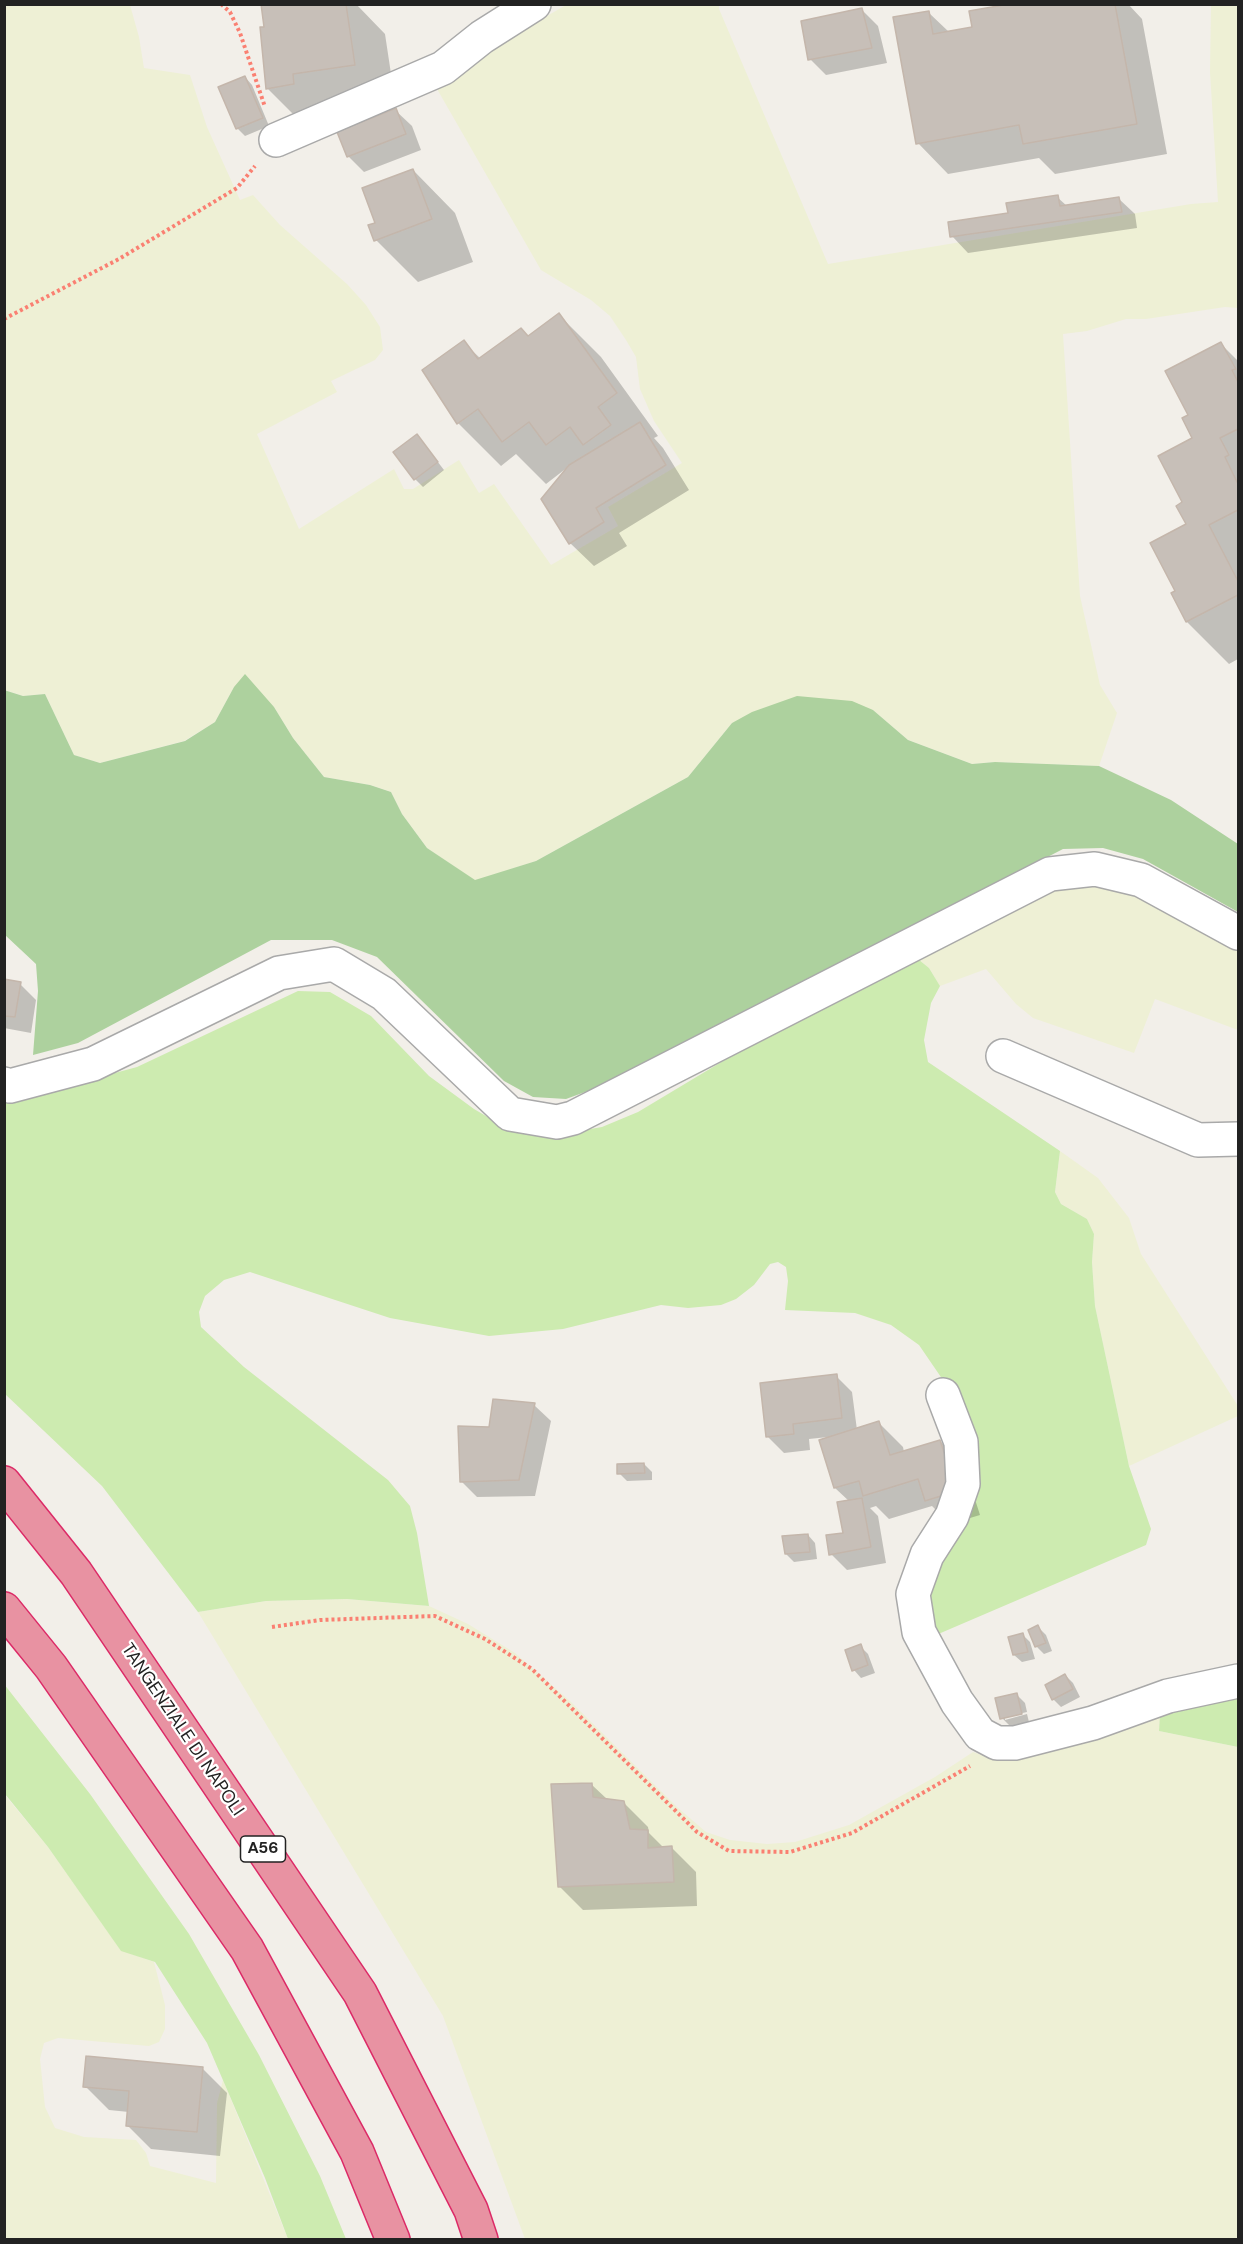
<!DOCTYPE html>
<style>
body{margin:0}
#map{position:relative;width:1243px;height:2244px;overflow:hidden;background:#f2efe9;font-family:"DM Sans",sans-serif}
canvas{display:block}
.frame{position:absolute;inset:0;border:6px solid #222;pointer-events:none}
</style>
<div id="map">
<canvas width="1243" height="2244"></canvas>
<div class="frame"></div>
</div>
<script>
const g = document.querySelector('canvas').getContext('2d');
g.lineJoin = 'round';
function fill(path, color) { g.fillStyle = color; g.fill(path, 'evenodd'); }
const toPath = rows => new Path2D(rows.map(r => 'M' + r).join(''));
function trace(path, color, width, dash) { g.strokeStyle = color; g.lineWidth = width; g.lineCap = dash ? 'butt' : 'round'; g.setLineDash(dash || []); g.stroke(path); }
function drawText(font, color, halo, rows, align = 'center') {
  g.font = font + ' "DM Sans",sans-serif'; g.lineWidth = 4.5; g.setLineDash([]); g.textBaseline = 'middle'; g.strokeStyle = halo; g.fillStyle = color; for (const [text, x, y, turn = 0] of rows) {
    g.save(); g.translate(x, y); g.rotate((+turn || 0) * Math.PI / 180); g.textAlign = isNaN(turn) ? turn : align; if (halo) g.strokeText(text, 0, 0); g.fillText(text, 0, 0); g.restore();
  }
}
fill(toPath([
 [5,5,130,5,139,37,144,68,190,75,207,127,240,200,253,195,280,225,347,284,366,305,380,327,383,350,375,360,331,381,337,392,257,434,299,529,394,469,404,489,413,489,459,460,479,493,494,484,551,565,618,526,608,507,682,463,654,421,640,389,636,357,626,340,610,316,591,300,541,270,433,82,566,5,719,5,719,9,828,264,1191,204,1218,202,1210,72,1211,5,1238,5,1238,308,1225,307,1146,319,1126,319,1087,331,1063,334,1080,596,1100,685,1117,713,1099,766,995,762,972,764,908,740,873,710,732,723,688,777,536,861,475,881,427,848,402,814,391,792,370,785,324,777,293,738,274,707,234,687,215,722,184,741,100,763,74,755,45,694,23,696,5,690],
 [1046,885,1120,885,1238,948,1238,1030,1155,999,1134,1053,1033,1018,1016,1004,986,969,940,986,929,968,913,955],
 [1060,1151,1098,1178,1129,1218,1141,1254,1238,1406,1238,1416,1129,1466,1095,1306,1092,1262,1094,1234,1087,1219,1061,1204,1055,1192],
 [347,1599,429,1606,468,1624,515,1653,571,1702,677,1807,706,1832,730,1840,767,1844,795,1842,849,1825,935,1777,973,1752,1000,1761,1016,1758,1160,1714,1159,1731,1238,1747,1238,2239,525,2239,443,2016,198,1612,266,1601],
 [4,1794,48,1847,121,1950,154,1962,165,2005,165,2029,159,2042,149,2046,58,2038,44,2043,40,2059,45,2107,55,2128,84,2137,136,2140,146,2153,150,2166,216,2183,217,2103,223,2080,288,2239,5,2239]
]), '#eef0d5');
fill(toPath([
 [913,955,929,968,940,986,931,1003,924,1040,928,1062,1060,1151,1055,1192,1061,1204,1087,1219,1094,1234,1092,1262,1095,1306,1129,1466,1151,1529,1146,1545,929,1638,919,1597,958,1522,945,1383,919,1345,891,1325,855,1313,785,1310,788,1281,786,1267,778,1262,770,1264,754,1285,736,1299,721,1305,688,1308,661,1305,563,1329,489,1336,390,1318,250,1272,224,1280,205,1296,199,1312,201,1327,244,1367,388,1480,410,1506,417,1533,429,1606,347,1599,266,1601,198,1612,102,1486,5,1394,4,1103,137,1067,298,991,330,992,371,1016,429,1076,474,1109,508,1129,579,1131,602,1127,638,1112,818,1004],
 [4,1684,90,1794,189,1934,259,2055,320,2176,346,2239,288,2239,265,2178,207,2043,155,1962,121,1951,48,1847,5,1794],
 [1238,1693,1238,1747,1159,1731,1160,1714]
]), '#cdebb0');
fill(toPath([
 [245,674,274,707,293,738,324,777,370,785,391,792,402,814,427,848,475,880,536,861,688,777,732,723,752,712,797,696,852,701,873,710,908,740,972,764,995,762,1099,766,1171,800,1238,844,1238,912,1143,859,1103,848,1063,849,607,1084,566,1099,533,1097,504,1081,377,957,332,940,271,940,78,1043,33,1055,38,991,36,964,5,935,4,690,23,696,45,694,74,755,100,763,185,741,215,722,234,687]
]), '#add19e');
fill(toPath([
 [262,4,356,4,385,34,396,107,335,116,309,130,267,88,266,28],
 [1014,4,1128,4,1142,19,1167,154,1055,174,1039,158,948,174,918,143,928,12,949,32,974,28],
 [862,10,878,26,887,63,826,75,810,59],
 [245,77,252,85,269,126,245,136,237,128],
 [395,110,412,126,421,150,364,172,348,156],
 [413,170,455,213,473,262,418,282,376,240],
 [1057,197,1067,206,1118,198,1135,214,1137,228,968,253,952,236],
 [559,315,601,357,658,436,654,438,663,448,689,490,619,533,627,546,594,566,570,543,568,467,546,484,516,454,501,466,458,423,424,370,463,342,481,359,529,337],
 [1221,344,1238,361,1238,659,1229,664,1187,622,1173,594,1177,592,1188,525,1184,503,1194,439,1190,415],
 [424,444,444,470,423,487,415,479],
 [4,981,20,984,36,1000,31,1033,4,1028],
 [836,1376,852,1392,857,1430,879,1423,903,1447,904,1452,940,1441,964,1465,980,1515,950,1524,932,1506,889,1519,876,1506,870,1508,878,1516,886,1563,847,1570,831,1554,845,1534,850,1502,835,1488,828,1437,809,1439,810,1450,784,1453,768,1437],
 [534,1405,551,1421,535,1496,477,1497,461,1481,490,1428],
 [644,1464,652,1472,652,1480,627,1481,619,1473],
 [808,1535,815,1543,817,1559,794,1562,786,1554],
 [1038,1627,1046,1635,1052,1651,1044,1654,1037,1647,1030,1631],
 [1023,1635,1030,1642,1035,1659,1022,1662,1014,1655],
 [860,1646,868,1654,875,1673,861,1678,854,1670],
 [1065,1675,1073,1683,1080,1697,1061,1707,1053,1699],
 [1017,1695,1025,1703,1027,1712,1005,1717,1005,1720,1027,1714,1029,1722,1010,1726,1002,1718],
 [592,1785,608,1800,624,1803,648,1827,649,1833,664,1848,672,1848,696,1872,697,1906,583,1910,559,1886],
 [203,2069,227,2093,220,2156,151,2149,127,2125,129,2112,109,2110,85,2086]
]), '#0003');
const building = toPath([
 [261,4,346,4,355,65,293,74,294,84,266,89,260,27,264,27,261,4],
 [1009,4,1115,4,1137,124,1023,144,1019,125,916,144,893,17,929,11,933,34,972,27,969,11,1009,4],
 [862,8,872,48,808,60,801,21,862,8],
 [245,76,263,118,236,129,218,87,245,76],
 [396,108,406,134,347,157,337,132,396,108],
 [413,169,432,219,374,241,368,225,375,223,362,188,413,169],
 [1058,195,1060,206,1119,197,1122,212,950,237,948,222,1008,213,1006,203,1058,195],
 [559,313,617,393,598,407,611,425,583,445,570,427,546,445,529,422,502,442,478,409,457,424,422,370,464,340,478,359,521,328,528,336,559,313],
 [1221,342,1236,369,1232,370,1238,382,1238,429,1220,438,1229,455,1225,457,1238,484,1238,510,1209,525,1238,581,1238,595,1186,622,1171,593,1175,591,1150,543,1186,524,1176,506,1182,502,1158,456,1192,438,1182,418,1188,415,1165,371,1221,342],
 [640,422,666,465,596,508,604,522,569,544,541,499,569,465,640,422],
 [417,434,438,462,414,480,393,452,417,434],
 [4,979,21,982,15,1017,4,1016,4,979],
 [837,1374,842,1418,793,1424,794,1434,766,1437,760,1383,837,1374],
 [493,1399,535,1403,519,1480,460,1482,458,1426,489,1427,493,1399],
 [879,1421,890,1455,940,1440,957,1491,925,1501,918,1479,863,1496,859,1481,834,1488,819,1440,879,1421],
 [644,1463,645,1473,617,1474,617,1464,644,1463],
 [862,1498,871,1547,829,1555,826,1535,843,1533,837,1502,862,1498],
 [808,1534,810,1552,785,1554,782,1536,808,1534],
 [1038,1625,1046,1643,1035,1647,1028,1630,1038,1625],
 [1023,1633,1028,1652,1013,1655,1008,1637,1023,1633],
 [861,1644,868,1665,852,1671,845,1650,861,1644],
 [1065,1674,1073,1689,1052,1700,1045,1685,1065,1674],
 [1017,1693,1022,1714,1000,1719,995,1698,1017,1693],
 [592,1783,593,1797,624,1801,630,1829,648,1830,648,1848,672,1846,674,1882,558,1887,551,1784,592,1783],
 [86,2056,203,2067,197,2132,126,2126,129,2091,83,2087,86,2056]
]);
fill(building, '#c7bfb8');
trace(building, '#c4b6ab', 1.5);
const minor = toPath([
 [276,140,443,68,482,37,534,4],
 [1003,1056,1198,1140,1238,1139],
 [4,1084,10,1086,93,1064,279,973,334,964,384,994,510,1114,557,1122,573,1118,1050,874,1095,869,1141,880,1238,933],
 [943,1395,961,1442,963,1484,952,1516,927,1555,913,1594,919,1632,957,1702,980,1734,997,1743,1015,1743,1093,1723,1168,1696,1238,1681]
]);
const highway = toPath([
 [4,1483,76,1573,360,1993,471,2210,481,2240],
 [4,1609,51,1667,247,1949,357,2152,393,2240]
]);
trace(minor, '#a9a9a9', 36);
trace(highway, '#dc2a67', 36);
trace(toPath([
 [221,4,230,12,240,33,265,107],
 [4,319,119,259,237,188,255,166],
 [272,1627,320,1620,435,1616,485,1639,532,1669,697,1832,729,1851,790,1852,852,1833,970,1766]
]), '#fa8072', 4, [3, 3]);
trace(minor, '#fff', 33);
trace(highway, '#e892a2', 33);
for (const [x, y, w] of [
 [263,1849,45]
]) { const box = new Path2D(); box.roundRect(x - w / 2, y - 13, w, 26, 4.5); g.fillStyle = '#fff'; g.fill(box); trace(box, '#222', 1.5); }
drawText('bold 16px', '#222', null, [
 ["A56",263,1849]
]);
drawText('18px', '#222', '#fff', [
 ["TANGENZIALE DI NAPOLI",182,1730,56]
]);
</script>
